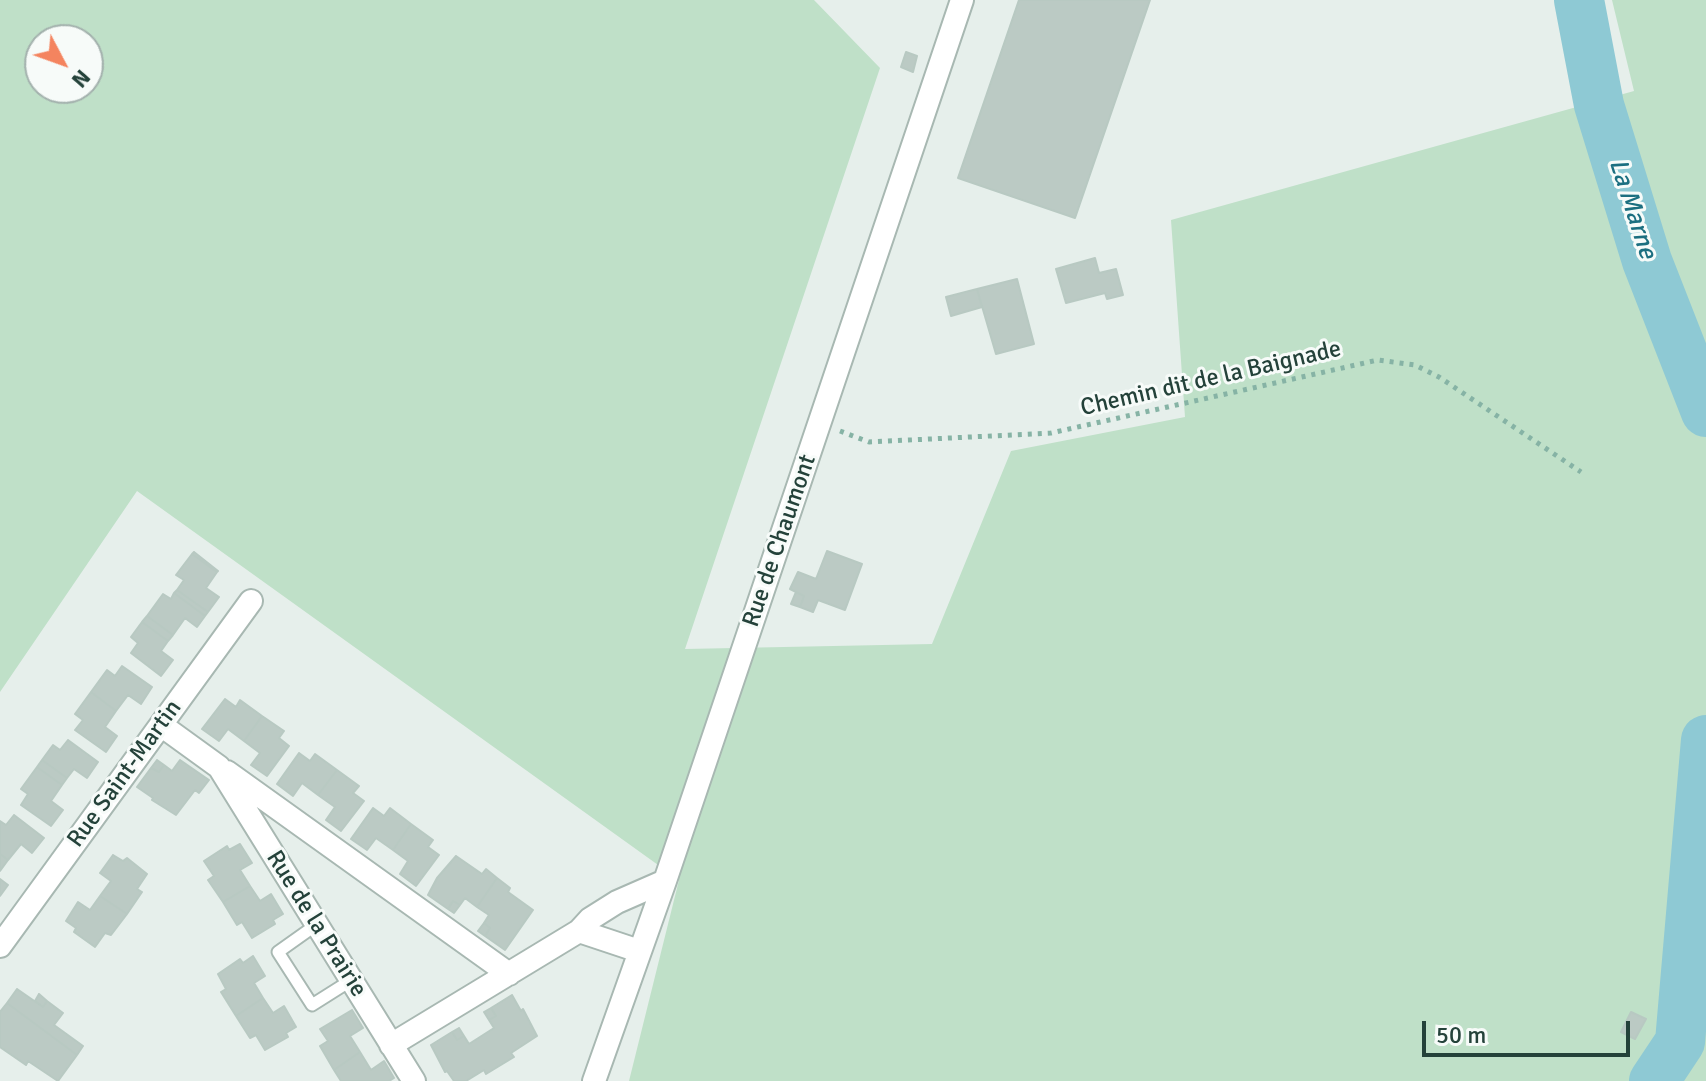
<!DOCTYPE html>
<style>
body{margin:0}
#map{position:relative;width:1706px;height:1081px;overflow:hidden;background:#e6efeb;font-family:Signika,sans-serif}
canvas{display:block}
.north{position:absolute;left:24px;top:24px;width:80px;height:80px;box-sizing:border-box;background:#f7fbf9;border:2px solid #a3b1ad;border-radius:50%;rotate:131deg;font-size:22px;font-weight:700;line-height:32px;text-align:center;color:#24423a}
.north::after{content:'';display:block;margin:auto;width:28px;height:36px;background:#f4845f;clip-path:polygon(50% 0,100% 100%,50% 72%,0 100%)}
.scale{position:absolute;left:1422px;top:1021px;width:208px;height:36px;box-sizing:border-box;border:4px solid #24423a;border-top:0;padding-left:10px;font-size:24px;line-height:28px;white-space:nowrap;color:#24423a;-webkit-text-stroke:6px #f7fbf9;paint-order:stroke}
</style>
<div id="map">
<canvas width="1706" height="1081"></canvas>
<div class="north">N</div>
<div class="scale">50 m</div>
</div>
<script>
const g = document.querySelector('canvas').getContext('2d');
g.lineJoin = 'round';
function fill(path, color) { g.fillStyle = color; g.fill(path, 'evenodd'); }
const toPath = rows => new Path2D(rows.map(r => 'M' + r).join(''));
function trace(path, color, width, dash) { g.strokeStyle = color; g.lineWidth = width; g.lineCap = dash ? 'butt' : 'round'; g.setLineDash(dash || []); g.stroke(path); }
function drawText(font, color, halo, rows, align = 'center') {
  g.font = font + ' Signika,sans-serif'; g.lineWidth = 6; g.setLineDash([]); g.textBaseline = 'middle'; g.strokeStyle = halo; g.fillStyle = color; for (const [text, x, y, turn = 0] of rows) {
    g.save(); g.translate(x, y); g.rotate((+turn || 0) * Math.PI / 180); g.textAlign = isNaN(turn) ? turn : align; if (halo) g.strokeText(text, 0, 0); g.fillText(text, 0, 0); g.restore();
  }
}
fill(toPath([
 [0,0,814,0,880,68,685,649,932,644,1011,451,1185,417,1171,220,1634,91,1612,0,1706,0,1706,1081,629,1081,679,880,137,491,0,692],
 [40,40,88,40,88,88,40,88]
]), '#bfe0c8');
trace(toPath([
 [1579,0,1599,105,1647,261,1706,412],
 [1654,1081,1680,1042,1706,740]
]), '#8ec9d4', 50);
const building = toPath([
 [1019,0,1150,0,1075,218,958,178,1019,0],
 [906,52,917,56,913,72,901,67,906,52],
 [1095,258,1099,273,1116,269,1123,295,1107,299,1105,293,1066,303,1056,269,1095,258],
 [1017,279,1034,344,996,354,977,289,1017,279],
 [977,289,982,307,951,316,946,297,977,289],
 [827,551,862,564,845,610,818,600,813,612,800,607,804,596,790,589,798,572,816,579,827,551],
 [194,552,218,571,217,572,192,554,194,552],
 [192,554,217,572,206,588,219,597,208,612,177,590,184,580,176,575,192,554],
 [177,590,208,612,205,616,174,593,177,590],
 [796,592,804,596,800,607,791,604,796,592],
 [174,593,205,616,197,627,185,618,173,635,147,616,163,594,171,599,174,593],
 [147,616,173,635,168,641,142,622,147,616],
 [142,622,168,641,161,651,173,660,161,676,131,653,138,643,131,637,142,622],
 [122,666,152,687,141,704,128,695,116,711,91,692,107,670,115,676,122,666],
 [91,692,116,711,105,727,117,736,106,752,75,730,83,720,75,714,91,692],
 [225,699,236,707,240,700,262,716,244,741,228,729,219,741,202,729,225,699],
 [262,716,284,731,279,738,289,746,267,776,251,765,260,753,244,741,262,716],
 [68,740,98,762,87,778,74,769,67,778,42,760,53,745,60,750,68,740],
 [299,753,310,761,315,754,337,770,318,795,302,783,293,796,277,784,299,753],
 [42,760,67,778,62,785,37,767,42,760],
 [157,760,164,765,159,772,151,768,157,760],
 [180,760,209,780,199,793,195,790,176,815,152,800,153,798,137,787,151,768,159,772,164,765,172,771,180,760],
 [37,767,62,785,51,801,63,810,51,826,21,805,28,794,21,789,37,767],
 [337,770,359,786,353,793,364,801,341,831,326,820,335,807,318,795,337,770],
 [373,808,384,816,390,808,411,824,393,850,376,838,367,850,351,839,373,808],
 [14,815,44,838,32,853,21,844,8,860,0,854,0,821,6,825,14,815],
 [411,824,433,840,428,847,439,855,416,886,400,874,408,861,393,850,411,824],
 [240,844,252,863,240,870,250,886,223,902,208,880,214,876,204,861,227,846,229,850,240,844],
 [0,854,8,860,0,871,0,854],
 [113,855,123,861,127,858,147,874,137,889,142,892,127,914,100,896,111,881,100,873,113,855],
 [456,856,482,874,486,869,497,878,477,907,465,898,460,905,453,901,448,909,428,895,437,878,456,856],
 [497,878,510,888,508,892,533,910,505,950,485,936,490,928,484,923,489,915,477,907,497,878],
 [0,879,8,885,0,896,0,879],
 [250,886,260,901,271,894,283,914,273,920,275,924,252,938,242,922,237,925,223,902,250,886],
 [100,896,127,914,111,935,105,933,95,947,74,932,76,928,66,921,78,902,90,910,100,896],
 [453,901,460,905,454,913,448,909,453,901],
 [484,923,490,928,485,936,478,931,484,923],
 [253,956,265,976,254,983,263,998,236,1016,221,992,226,989,218,974,240,959,243,963,253,956],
 [17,989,43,1007,47,1001,63,1013,54,1025,83,1046,77,1055,7,1003,17,989],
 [39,994,47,1001,43,1007,35,1001,39,994],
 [512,995,521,1011,523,1009,537,1036,511,1053,514,1057,486,1074,484,1070,466,1081,454,1081,447,1071,445,1072,431,1045,452,1032,457,1040,464,1036,469,1044,494,1028,489,1020,496,1016,491,1008,512,995],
 [263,998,273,1013,284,1006,296,1027,286,1033,288,1037,265,1050,256,1035,250,1038,236,1016,263,998],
 [7,1003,77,1055,58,1081,28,1061,26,1065,0,1047,0,1012,7,1003],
 [491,1008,496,1016,489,1020,484,1012,491,1008],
 [352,1010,363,1028,350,1036,360,1052,334,1070,320,1046,328,1041,320,1029,352,1010],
 [1631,1012,1646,1019,1635,1039,1621,1032,1631,1012],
 [459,1028,464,1036,457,1040,452,1032,459,1028],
 [360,1052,371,1070,384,1061,394,1078,389,1081,341,1081,334,1070,360,1052]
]);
fill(building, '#bbcac4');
trace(building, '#b8c9c2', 2);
const lane = toPath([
 [316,925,278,952,312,1005,350,981]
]);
const street = toPath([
 [161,725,219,767,414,1081],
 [227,772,509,974],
 [579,931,639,951],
 [0,946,251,601],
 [391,1045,579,931,590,919,617,902,665,881],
 [594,1081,665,881,962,0]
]);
trace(lane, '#a8b8b2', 15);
trace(street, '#a8b8b2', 26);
trace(toPath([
 [840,431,869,442,1051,433,1378,360,1415,365,1439,377,1581,472]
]), '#86b3a5', 5, [4, 6]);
trace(lane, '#fff', 11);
trace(street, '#fff', 22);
drawText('24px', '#24423a', '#f7fbf9', [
 ["Chemin dit de la Baignade",1211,379,-13],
 ["Rue de Chaumont",780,541,-71],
 ["Rue Saint-Martin",125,774,-54],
 ["Rue de la Prairie",316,924,58]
]);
drawText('italic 26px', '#1c6f80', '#f7fbf9', [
 ["La Marne",1632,209,72]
]);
</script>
